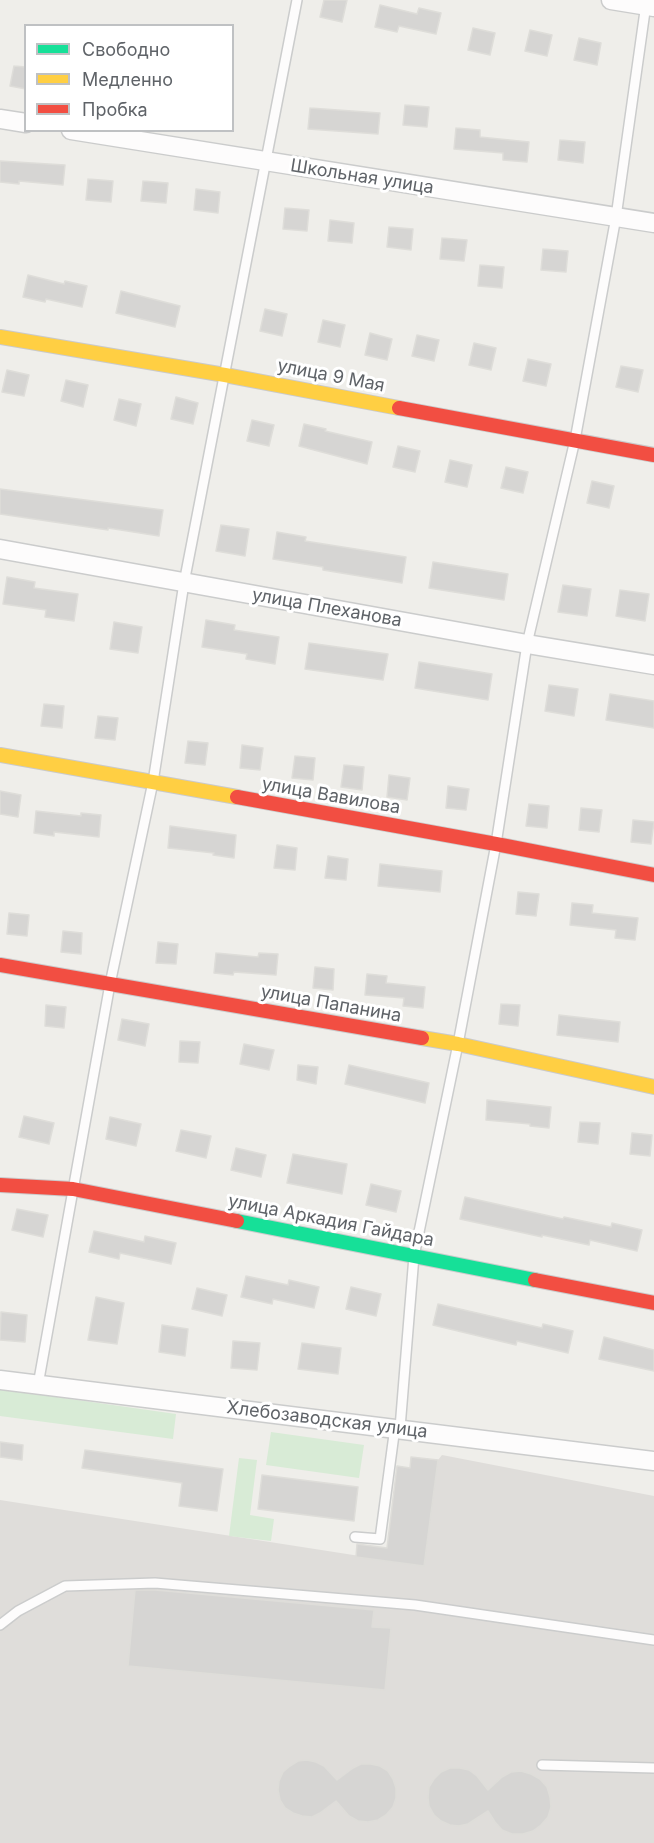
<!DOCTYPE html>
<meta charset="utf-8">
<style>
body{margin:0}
#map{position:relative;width:654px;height:1843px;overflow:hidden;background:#efeeea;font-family:Inter,sans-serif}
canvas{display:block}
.legend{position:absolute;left:24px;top:24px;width:210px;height:108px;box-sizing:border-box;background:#fff;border:2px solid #bfc1c3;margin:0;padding:8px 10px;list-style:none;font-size:18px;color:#5f6368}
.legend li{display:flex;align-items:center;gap:12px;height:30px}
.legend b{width:30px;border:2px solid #bfc1c3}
</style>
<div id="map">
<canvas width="654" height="1843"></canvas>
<ul class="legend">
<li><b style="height:8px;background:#16e098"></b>Свободно</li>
<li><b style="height:8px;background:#ffcf43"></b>Медленно</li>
<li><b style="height:8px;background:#f24e42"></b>Пробка</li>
</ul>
</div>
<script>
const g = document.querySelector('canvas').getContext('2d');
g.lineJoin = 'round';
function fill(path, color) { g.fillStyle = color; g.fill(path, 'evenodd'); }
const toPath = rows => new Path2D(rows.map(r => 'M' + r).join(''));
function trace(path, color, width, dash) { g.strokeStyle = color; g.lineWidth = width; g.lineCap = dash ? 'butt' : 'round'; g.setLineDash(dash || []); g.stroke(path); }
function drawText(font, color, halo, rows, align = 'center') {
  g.font = font + ' Inter,sans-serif'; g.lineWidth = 6; g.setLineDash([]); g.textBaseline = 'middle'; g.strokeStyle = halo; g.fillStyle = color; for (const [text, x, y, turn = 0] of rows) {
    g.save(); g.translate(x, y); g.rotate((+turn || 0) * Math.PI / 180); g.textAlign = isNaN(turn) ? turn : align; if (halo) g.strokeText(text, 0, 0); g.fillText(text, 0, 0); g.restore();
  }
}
fill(toPath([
 [442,1455,654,1496,654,1843,0,1843,0,1500,424,1566,438,1460]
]), '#dfddda');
fill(toPath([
 [0,1389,176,1414,173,1439,0,1416],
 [271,1432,364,1445,359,1478,266,1465],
 [239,1458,257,1460,250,1515,274,1519,271,1541,229,1536]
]), '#d8ebd6');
const building = toPath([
 [324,0,347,0,342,22,320,17,324,0],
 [380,5,417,14,419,8,441,13,436,34,399,26,397,32,375,27,380,5],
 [473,28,495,33,490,55,468,50,473,28],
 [530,30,552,35,547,56,525,51,530,30],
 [579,38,601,43,597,65,574,60,579,38],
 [14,66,26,67,26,89,10,86,14,66],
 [405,105,429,107,427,127,403,125,405,105],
 [310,108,380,113,378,134,308,129,310,108],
 [456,128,480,130,480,137,529,142,527,162,503,160,503,153,454,149,456,128],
 [560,140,585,142,583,163,558,160,560,140],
 [0,161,65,165,63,185,19,181,19,184,0,182,0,161],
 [88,179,113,181,111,202,86,200,88,179],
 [143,181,168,183,166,203,141,201,143,181],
 [196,189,220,192,218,213,194,210,196,189],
 [285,208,309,210,307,231,283,229,285,208],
 [330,220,354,223,352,243,328,241,330,220],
 [389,227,413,229,411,250,387,247,389,227],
 [442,238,467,240,464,261,440,259,442,238],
 [543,249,568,251,566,272,541,270,543,249],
 [480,265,504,267,502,288,478,286,480,265],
 [28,275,64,284,65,281,87,286,82,307,46,299,45,302,23,297,28,275],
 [121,291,180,306,175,327,116,313,121,291],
 [265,309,287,314,282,336,260,331,265,309],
 [323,320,345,325,340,347,318,342,323,320],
 [370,333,392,339,387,360,365,355,370,333],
 [417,335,439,340,434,361,412,356,417,335],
 [474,343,496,348,491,370,469,365,474,343],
 [528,359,551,364,546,386,523,381,528,359],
 [621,366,643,370,638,392,616,387,621,366],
 [7,370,29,375,24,396,2,392,7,370],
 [66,380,88,385,83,407,61,401,66,380],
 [176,397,198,403,193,424,171,419,176,397],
 [119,399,141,404,136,426,114,420,119,399],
 [252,420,274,425,269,446,247,441,252,420],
 [304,424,326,429,325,431,372,442,367,464,299,446,304,424],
 [398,446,420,451,415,472,393,467,398,446],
 [450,460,472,465,467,487,445,482,450,460],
 [506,467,528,472,523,493,501,488,506,467],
 [592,481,614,486,609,508,587,503,592,481],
 [0,489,163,510,159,536,108,528,108,530,0,514,0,489],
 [221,525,249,529,245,556,216,551,221,525],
 [277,532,306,537,305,541,406,557,402,583,323,570,323,567,273,559,277,532],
 [433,562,508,574,504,600,429,588,433,562],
 [7,577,35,582,34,588,78,594,74,621,45,617,46,610,3,604,7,577],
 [563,585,591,589,587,616,558,612,563,585],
 [620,590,649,594,645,621,616,616,620,590],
 [206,620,235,625,234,630,279,637,275,664,246,659,247,654,202,647,206,620],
 [114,622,142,627,138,653,110,649,114,622],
 [309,643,388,654,383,680,305,669,309,643],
 [419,662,492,674,488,700,415,688,419,662],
 [549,685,578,689,574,716,545,711,549,685],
 [610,694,654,701,654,728,606,720,610,694],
 [44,704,64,706,62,728,41,726,44,704],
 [98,716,118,718,115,740,95,738,98,716],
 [188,741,208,743,205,765,185,763,188,741],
 [242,745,263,748,260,770,240,768,242,745],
 [295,756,315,758,313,780,292,778,295,756],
 [344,765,364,767,362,790,341,787,344,765],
 [389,775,410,778,407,800,387,797,389,775],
 [448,786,469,789,466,810,446,808,448,786],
 [0,791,21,795,18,817,0,814,0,791],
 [529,804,549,806,547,828,526,826,529,804],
 [581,808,602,810,599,832,579,830,581,808],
 [36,811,81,816,81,813,101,815,99,837,54,832,54,836,34,833,36,811],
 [633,820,654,822,651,844,631,842,633,820],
 [170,826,236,835,234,858,213,855,214,853,168,848,170,826],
 [277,845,297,848,295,870,274,868,277,845],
 [328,856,348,859,346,880,325,878,328,856],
 [380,864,442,871,440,892,378,886,380,864],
 [518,892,539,894,536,916,516,914,518,892],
 [572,903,593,905,592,913,638,918,635,940,615,938,616,930,570,925,572,903],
 [9,913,29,915,27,936,7,934,9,913],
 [63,931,82,933,81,954,61,952,63,931],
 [158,942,178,944,176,964,156,963,158,942],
 [216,953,258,957,259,953,278,954,276,975,234,972,233,975,214,973,216,953],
 [315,967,334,969,333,990,313,988,315,967],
 [367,974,387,976,386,983,425,987,423,1008,403,1006,404,998,365,995,367,974],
 [501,1004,520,1005,518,1026,499,1024,501,1004],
 [46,1005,66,1007,64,1028,45,1026,46,1005],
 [559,1015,620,1022,618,1042,557,1035,559,1015],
 [122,1019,149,1024,145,1046,118,1040,122,1019],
 [180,1041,200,1042,198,1063,179,1062,180,1041],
 [244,1044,274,1050,269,1070,240,1064,244,1044],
 [298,1065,318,1067,316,1084,297,1080,298,1065],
 [349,1065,429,1083,425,1103,345,1084,349,1065],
 [487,1100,551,1107,549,1128,530,1126,530,1124,486,1120,487,1100],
 [24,1116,54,1123,49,1144,19,1137,24,1116],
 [110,1117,141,1124,136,1146,106,1139,110,1117],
 [580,1122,600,1123,598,1144,578,1142,580,1122],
 [181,1130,211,1136,206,1158,176,1151,181,1130],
 [632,1133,652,1135,650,1156,630,1154,632,1133],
 [236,1148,266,1155,261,1177,231,1170,236,1148],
 [293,1154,347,1164,342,1194,287,1183,293,1154],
 [371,1184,401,1191,396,1212,366,1205,371,1184],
 [465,1197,563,1219,564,1217,611,1227,612,1223,642,1230,637,1251,590,1240,589,1245,542,1235,542,1237,460,1219,465,1197],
 [17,1209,48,1215,43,1237,12,1230,17,1209],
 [94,1231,144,1242,145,1236,176,1243,171,1264,120,1253,119,1259,89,1252,94,1231],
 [246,1276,288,1285,289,1280,319,1287,314,1308,273,1299,272,1304,241,1297,246,1276],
 [351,1287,381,1294,376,1316,346,1309,351,1287],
 [197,1288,227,1295,222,1316,192,1309,197,1288],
 [96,1297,124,1303,117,1344,88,1340,96,1297],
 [438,1304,542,1328,543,1324,573,1331,568,1353,517,1341,516,1345,433,1325,438,1304],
 [1,1312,27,1315,25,1342,0,1340,1,1312],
 [162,1325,188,1329,185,1356,159,1352,162,1325],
 [604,1337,654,1350,654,1371,599,1359,604,1337],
 [233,1341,260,1343,257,1370,231,1368,233,1341],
 [302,1343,341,1348,338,1374,298,1369,302,1343],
 [0,1442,23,1445,22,1460,0,1457,0,1442],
 [85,1450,223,1469,217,1511,179,1506,182,1483,82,1468,85,1450],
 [411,1457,438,1460,424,1566,356,1557,357,1544,387,1548,397,1466,410,1468,411,1457],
 [262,1475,358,1487,354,1521,258,1509,262,1475],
 [135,1590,155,1590,374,1610,372,1627,391,1628,385,1690,128,1666,135,1590],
 [307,1760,316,1762,324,1766,337,1780,353,1768,361,1764,371,1764,380,1766,388,1771,393,1779,396,1788,396,1798,393,1807,386,1815,378,1820,368,1822,358,1821,349,1816,336,1801,320,1813,312,1817,302,1816,293,1813,285,1808,280,1800,278,1790,279,1781,283,1772,290,1766,298,1761,307,1760],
 [450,1768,460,1768,469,1770,477,1776,488,1790,502,1777,511,1772,521,1771,531,1774,540,1779,547,1787,550,1797,551,1807,548,1817,541,1825,533,1831,523,1834,512,1834,502,1830,495,1822,488,1811,468,1824,459,1826,450,1825,441,1821,434,1815,429,1806,428,1797,429,1787,434,1779,441,1772,450,1768]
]);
fill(building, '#d6d5d3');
trace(building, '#deddd9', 1.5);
const lane = toPath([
 [38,1385,110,984,153,782,184,583,297,0],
 [400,1428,414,1256,458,1044,496,844,527,644,575,440,616,217,646,4],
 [355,1537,380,1539,395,1427],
 [0,1625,18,1611,65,1586,155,1583,415,1605,654,1640],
 [542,1765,654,1768]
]);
const street = toPath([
 [611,0,654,7],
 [0,119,26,123],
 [71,130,654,223],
 [0,549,527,644,654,665],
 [0,1380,654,1461]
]);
const fast = toPath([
 [237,1221,535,1280]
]);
const slow = toPath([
 [0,337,225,375,399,408],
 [0,755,237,797],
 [422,1038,458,1044,654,1087]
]);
const jam = toPath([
 [399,408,654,455],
 [237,797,496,844,654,875],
 [0,965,422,1038],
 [0,1185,73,1189,237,1221],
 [535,1280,654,1303]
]);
trace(lane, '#cbcccc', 12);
trace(street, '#cbcccc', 21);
trace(fast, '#cacacb', 16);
trace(slow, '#cacacb', 16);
trace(jam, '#cacacb', 16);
trace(lane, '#fdfcfc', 9);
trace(street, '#fdfcfc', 18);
trace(fast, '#16e098', 14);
trace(slow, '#ffcf43', 14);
trace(jam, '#f24e42', 14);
drawText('18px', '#5f6368', '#fff', [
 ["Школьная улица",362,177,9],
 ["улица 9 Мая",331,376,11],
 ["улица Плеханова",327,608,10],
 ["улица Вавилова",331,796,10],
 ["улица Папанина",331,1004,10],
 ["улица Аркадия Гайдара",331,1221,11],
 ["Хлебозаводская улица",327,1420,7]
]);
</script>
